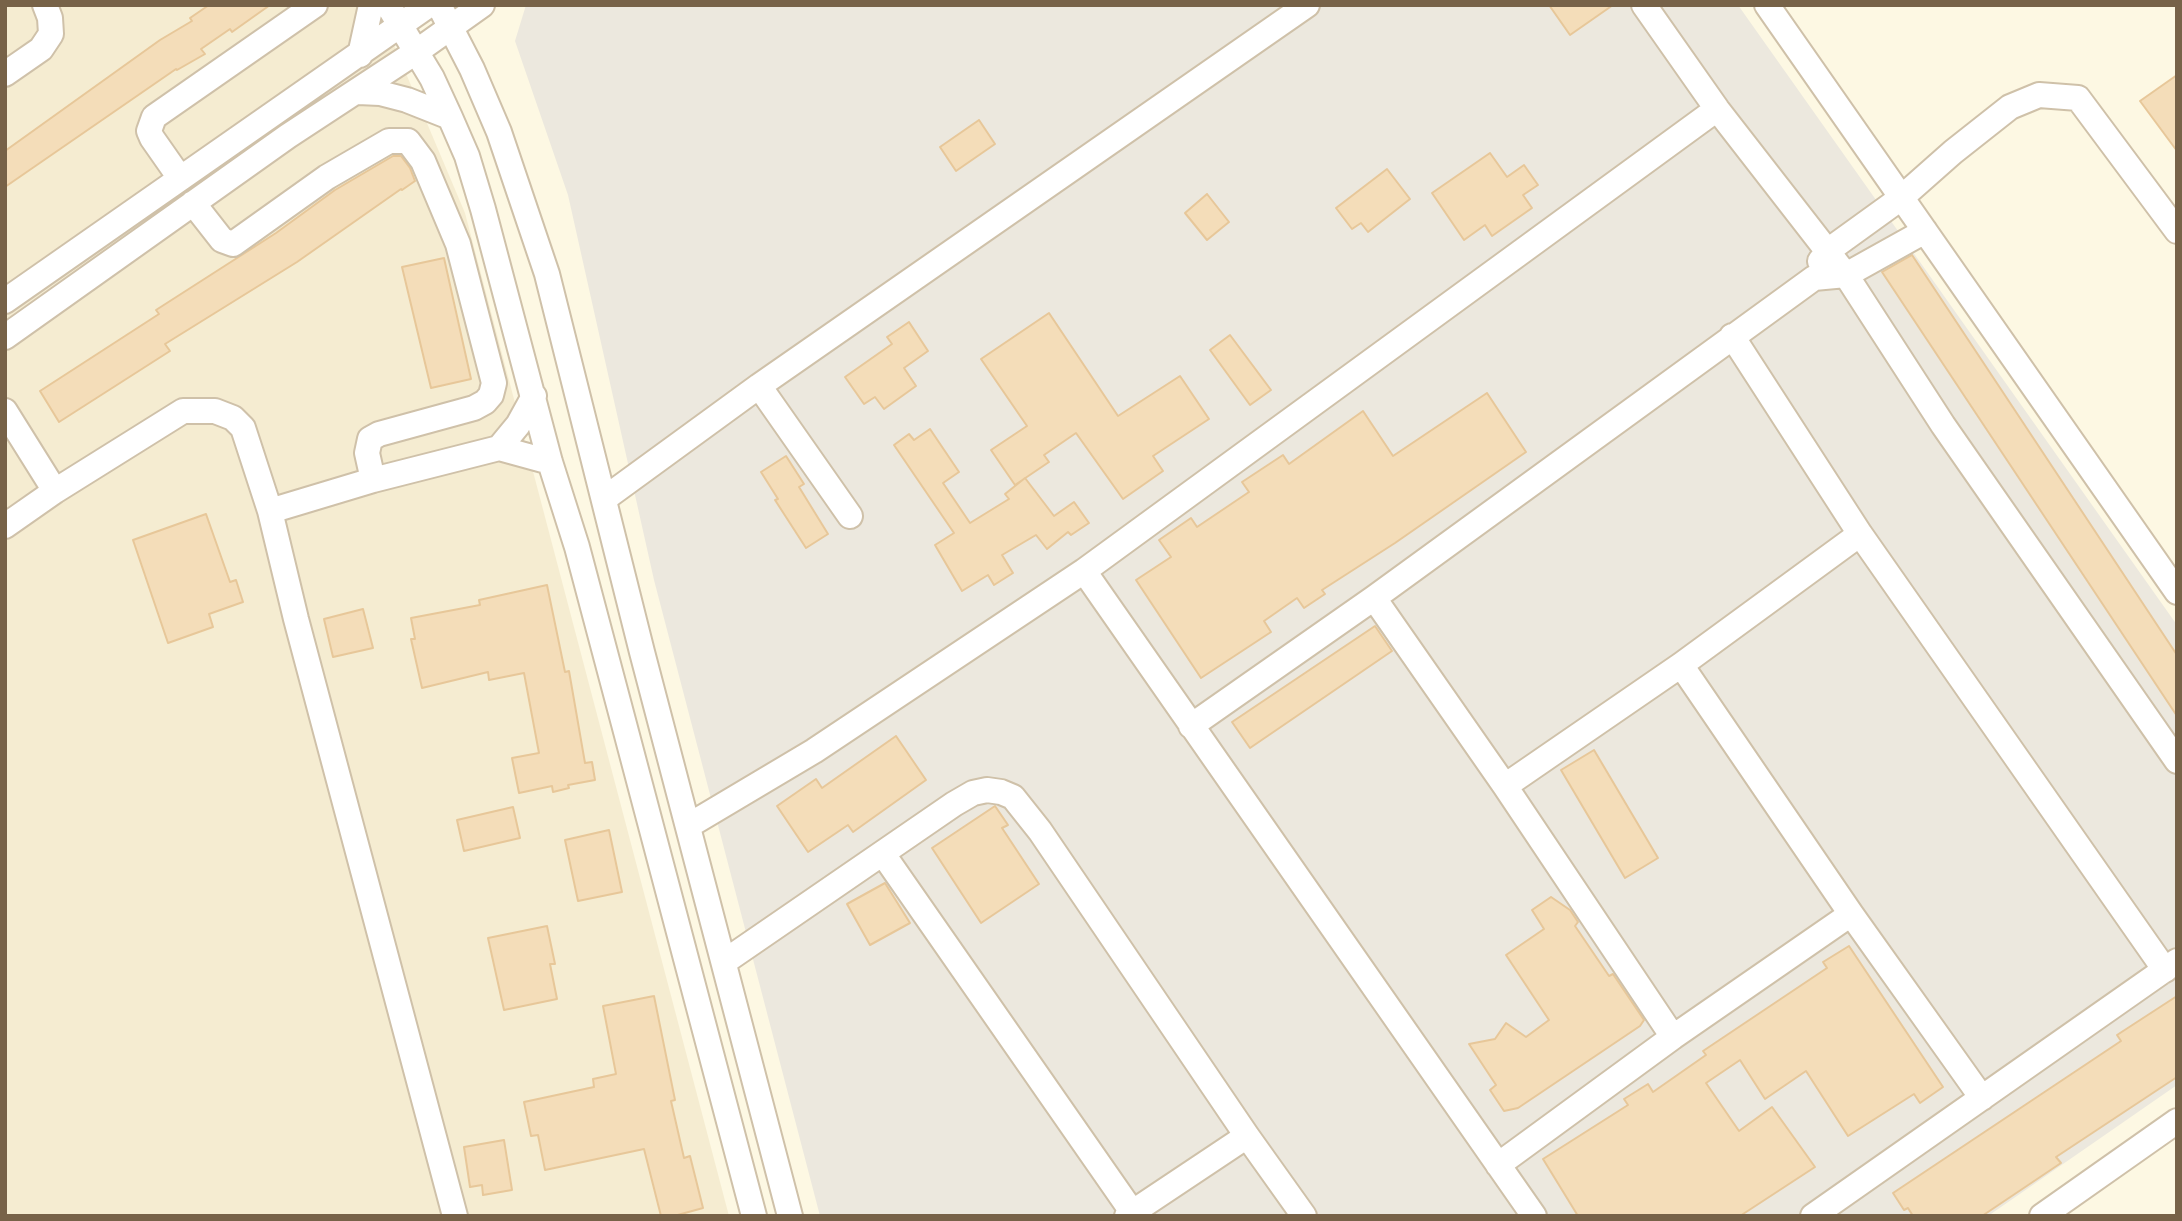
<!DOCTYPE html>
<style>
body{margin:0}
#map{position:relative;width:2182px;height:1221px;overflow:hidden;background:#fdf8e3;font-family:Mulish,sans-serif}
canvas{display:block}
.frame{position:absolute;inset:0;border:7px solid #776248;pointer-events:none}
</style>
<div id="map">
<canvas width="2182" height="1221"></canvas>
<div class="frame"></div>
</div>
<script>
const g = document.querySelector('canvas').getContext('2d');
g.lineJoin = 'round';
function fill(path, color) { g.fillStyle = color; g.fill(path, 'evenodd'); }
const toPath = rows => new Path2D(rows.map(r => 'M' + r).join(''));
function trace(path, color, width, dash) { g.strokeStyle = color; g.lineWidth = width; g.lineCap = dash ? 'butt' : 'round'; g.setLineDash(dash || []); g.stroke(path); }
fill(toPath([
 [5,5,377,5,465,213,729,1216,5,1216]
]), '#f5ecd1');
fill(toPath([
 [526,5,1738,5,2177,625,2177,1085,1988,1216,820,1216,654,580,568,195,515,41]
]), '#ece8de');
const building = toPath([
 [209,5,270,5,232,32,230,29,201,49,205,54,177,70,176,69,5,187,5,151,160,40,192,21,190,18,209,5],
 [1549,5,1613,5,1570,35,1549,5],
 [2177,75,2177,151,2140,101,2177,75],
 [979,120,995,144,956,171,940,147,979,120],
 [1490,153,1507,177,1524,165,1538,185,1523,195,1532,208,1492,236,1485,225,1464,240,1432,193,1490,153],
 [393,156,401,156,410,168,415,181,402,190,401,189,297,262,165,344,170,351,59,422,40,391,159,314,156,310,276,233,335,190,393,156],
 [1387,169,1410,199,1368,232,1361,223,1352,229,1336,208,1387,169],
 [1207,194,1229,222,1207,240,1185,213,1207,194],
 [1912,255,2177,655,2177,716,1882,272,1912,255],
 [444,258,471,379,431,388,402,267,444,258],
 [1049,313,1118,416,1180,376,1209,419,1153,456,1163,471,1123,499,1076,433,1044,455,1049,462,1015,485,991,450,1027,426,981,359,1049,313],
 [909,322,928,351,904,368,916,386,884,409,875,397,864,404,845,377,892,344,887,337,909,322],
 [1230,335,1271,390,1250,405,1210,350,1230,335],
 [1487,393,1526,452,1395,543,1322,590,1325,594,1304,608,1297,598,1264,621,1271,632,1201,678,1136,580,1171,557,1159,540,1191,518,1197,527,1249,492,1242,482,1283,455,1289,464,1363,411,1393,456,1487,393],
 [930,429,959,472,943,483,970,523,1009,499,1005,494,1025,478,1054,516,1074,502,1089,523,1071,535,1068,532,1047,549,1036,535,1002,555,1013,573,994,585,988,575,962,591,935,545,954,533,894,445,909,434,914,440,930,429],
 [786,456,804,484,799,487,828,534,806,548,775,500,778,499,761,472,786,456],
 [206,514,230,582,236,580,243,602,209,614,213,627,168,643,133,540,206,514],
 [547,585,565,672,569,671,585,763,592,762,595,780,568,785,569,788,553,792,552,786,519,793,512,758,539,753,524,673,489,680,488,672,422,688,411,639,415,639,411,618,480,605,479,600,547,585],
 [363,609,373,648,333,657,324,619,363,609],
 [1375,626,1392,651,1250,748,1232,722,1375,626],
 [896,736,926,780,853,832,848,825,808,852,777,806,816,779,822,788,896,736],
 [1594,750,1658,858,1625,878,1561,770,1594,750],
 [995,806,1008,825,1002,828,1039,884,981,923,932,848,995,806],
 [513,807,520,838,464,851,457,820,513,807],
 [609,830,622,892,578,901,565,840,609,830],
 [885,883,910,923,870,945,847,904,885,883],
 [1551,897,1570,910,1578,922,1575,926,1609,976,1613,974,1644,1020,1640,1026,1518,1108,1504,1111,1490,1090,1496,1085,1469,1044,1495,1039,1506,1023,1526,1037,1549,1020,1506,955,1544,929,1532,910,1551,897],
 [547,926,555,964,550,964,557,999,504,1010,488,938,547,926],
 [1849,946,1943,1087,1920,1103,1914,1094,1848,1136,1806,1071,1765,1099,1740,1060,1706,1083,1739,1131,1772,1107,1815,1167,1740,1216,1578,1216,1543,1159,1628,1105,1624,1099,1648,1084,1653,1092,1706,1055,1703,1051,1827,968,1823,962,1849,946],
 [654,996,675,1100,671,1101,684,1158,690,1156,703,1208,674,1216,661,1216,644,1149,545,1170,538,1135,531,1136,524,1102,594,1087,593,1079,616,1074,603,1006,654,996],
 [2177,996,2177,1077,2056,1157,2061,1163,1982,1216,1913,1216,1908,1208,1904,1210,1893,1193,2121,1041,2117,1035,2177,996],
 [504,1140,512,1190,483,1195,482,1185,470,1187,464,1147,504,1140]
]);
fill(building, '#f4ddb9');
trace(building, '#e7c799', 2);
const minor = toPath([
 [388,5,432,78,450,117,467,156,483,209,550,462,577,547,624,724,754,1216],
 [439,5,472,69,499,132,547,274,642,652,790,1216],
 [1644,5,1717,109,1846,275,1943,425,2177,761],
 [1767,5,2177,592],
 [360,55,371,5],
 [5,74,41,49,51,34,50,18,45,5],
 [358,92,380,93,407,100,450,117],
 [180,178,152,138,149,131,154,117,315,5],
 [193,203,222,240,233,244,327,177,389,141,408,141,423,161,458,244,494,383,491,395,485,402,474,408,379,434,370,439,367,453,373,480],
 [1820,261,1829,250,1901,198,1953,152,2010,107,2039,95,2078,98,2177,231],
 [5,301,429,5],
 [1732,336,1860,534,2165,970],
 [5,337,288,136,416,52,482,5],
 [759,386,850,516],
 [5,411,55,491],
 [499,448,518,425,534,396],
 [604,499,759,386,1307,5],
 [270,511,373,480,499,448,550,462],
 [5,526,55,491,183,411,215,411,233,418,243,428,270,511,296,619,455,1216],
 [1084,571,1534,1216],
 [1374,598,1505,786,1673,1037],
 [1681,665,1851,914,1982,1098],
 [1191,726,1374,598,1814,278,1846,275,1925,231],
 [1505,786,1681,665,1860,534],
 [688,826,814,751,1084,571,1717,109],
 [883,854,1135,1216],
 [724,962,954,804,973,793,987,790,1001,792,1013,797,1040,831,1247,1136,1304,1216],
 [1498,1165,1673,1037,1851,914],
 [1127,1216,1247,1136],
 [1813,1216,2177,961],
 [2042,1216,2177,1121]
]);
trace(minor, '#cfc1a9', 28);
trace(minor, '#fff', 24);
</script>
